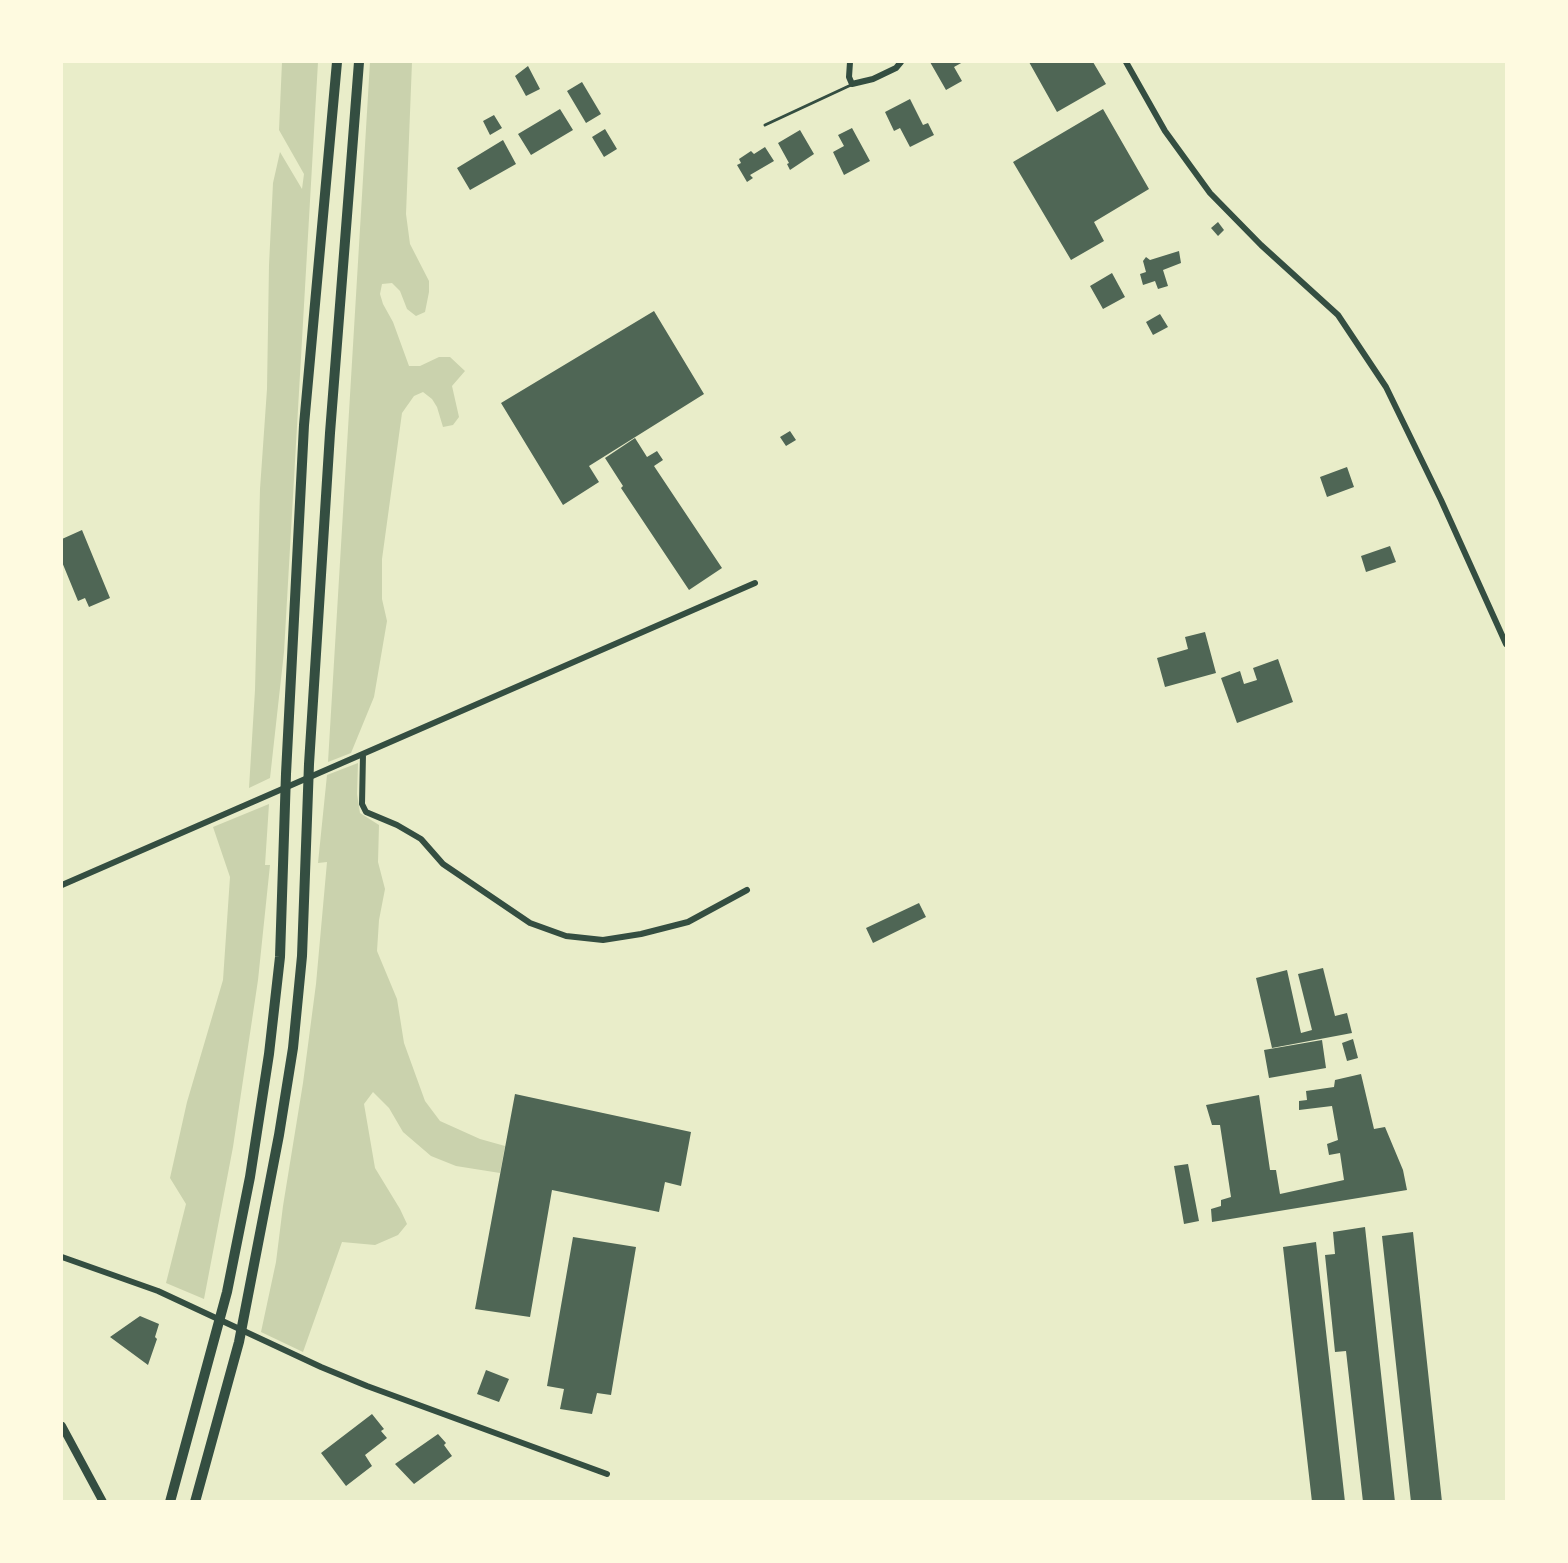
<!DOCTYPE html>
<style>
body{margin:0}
#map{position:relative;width:1568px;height:1563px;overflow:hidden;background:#e9edc9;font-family:Barlow,sans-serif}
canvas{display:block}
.frame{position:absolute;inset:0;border:63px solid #fefae0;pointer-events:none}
</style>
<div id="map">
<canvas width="1568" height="1563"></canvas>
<div class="frame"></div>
</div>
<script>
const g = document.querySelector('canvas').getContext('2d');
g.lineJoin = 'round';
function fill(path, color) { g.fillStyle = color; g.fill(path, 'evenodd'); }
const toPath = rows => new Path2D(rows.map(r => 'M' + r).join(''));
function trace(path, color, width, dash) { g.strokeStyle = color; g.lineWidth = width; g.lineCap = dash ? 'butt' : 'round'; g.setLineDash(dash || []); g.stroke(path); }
fill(toPath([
 [282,62,318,62,284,652,270,778,249,788,255,690,260,489,267,389,269,265,273,183,280,152,302,189,304,174,279,130],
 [370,62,412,62,406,214,410,244,429,281,429,292,425,312,416,316,407,309,400,291,392,283,382,284,380,294,383,304,393,322,409,366,420,366,439,357,450,357,465,371,452,386,459,417,453,425,443,427,437,407,432,399,423,392,414,396,402,413,382,559,382,599,387,621,374,697,351,753,328,762],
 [358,763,357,794,360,813,379,825,378,862,385,889,379,920,377,951,397,999,404,1043,425,1101,440,1121,480,1139,505,1146,500,1173,456,1166,431,1156,403,1132,389,1108,373,1092,364,1104,375,1168,400,1209,407,1224,398,1235,375,1245,342,1242,303,1352,261,1332,276,1262,283,1206,303,1083,316,984,327,862,318,863,327,775],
 [269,804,265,865,270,865,258,980,233,1147,204,1299,166,1283,186,1204,170,1178,187,1102,223,980,230,877,213,827]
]), '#cad2ad');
fill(toPath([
 [930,62,963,62,954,67,962,81,946,90],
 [1029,62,1093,62,1106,84,1057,112],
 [528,66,540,89,526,96,515,76],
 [582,82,601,114,586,123,567,91],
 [910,99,923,125,928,123,934,135,910,147,900,128,894,131,885,112],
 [560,109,573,130,531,155,518,134],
 [1103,109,1149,189,1094,222,1104,241,1071,260,1013,162],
 [494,115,502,128,490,135,483,121],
 [852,128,870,161,844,175,833,152,844,146,838,135],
 [605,129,617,149,604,157,592,137],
 [800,130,814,154,790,170,787,164,789,163,778,143],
 [503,140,516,164,470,190,457,168],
 [765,147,774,161,750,175,753,178,747,182,737,165,741,163,739,159,751,151,754,154],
 [1218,222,1224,230,1218,236,1211,228],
 [1179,251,1181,263,1163,270,1168,286,1158,289,1155,281,1143,285,1140,274,1146,272,1143,261,1146,257,1150,260],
 [1112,273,1125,297,1103,309,1090,286],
 [654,311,704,394,589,466,599,482,563,505,501,403],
 [1160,314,1168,327,1153,335,1146,322],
 [790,431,796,440,786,446,780,437],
 [635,438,647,457,657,451,663,460,654,466,722,568,689,590,621,488,623,486,605,458],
 [1347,467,1354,487,1327,497,1320,477],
 [82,530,110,598,89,607,85,598,78,601,62,562,62,539],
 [1390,546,1396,562,1366,572,1361,556],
 [1205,632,1216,673,1165,687,1157,658,1188,649,1185,637],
 [1278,659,1293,702,1237,723,1221,678,1240,671,1244,684,1257,680,1253,668],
 [919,903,926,917,873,943,866,928],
 [1323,968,1335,1016,1347,1013,1352,1033,1272,1048,1256,978,1287,970,1301,1033,1312,1030,1298,974],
 [1353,1039,1358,1058,1347,1061,1342,1043],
 [1322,1040,1326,1068,1269,1078,1264,1050],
 [1361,1074,1374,1129,1385,1127,1403,1170,1407,1190,1212,1222,1211,1209,1221,1206,1221,1200,1231,1197,1220,1125,1212,1125,1206,1105,1259,1095,1270,1170,1276,1170,1280,1194,1344,1180,1340,1153,1329,1155,1327,1144,1338,1140,1332,1106,1299,1110,1299,1101,1307,1100,1306,1091,1334,1087,1335,1080],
 [515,1094,691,1132,681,1186,665,1182,659,1212,552,1190,530,1317,475,1309],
 [1188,1164,1199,1221,1184,1224,1174,1166],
 [1365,1227,1395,1502,1363,1502,1346,1351,1335,1352,1325,1255,1335,1254,1333,1232],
 [1413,1232,1442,1502,1411,1502,1382,1236],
 [573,1237,636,1247,611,1395,597,1393,592,1414,560,1409,564,1389,547,1386],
 [1316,1242,1345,1502,1312,1502,1283,1247],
 [140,1316,159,1324,155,1337,157,1339,148,1365,110,1337],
 [486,1370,509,1379,499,1402,477,1394],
 [372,1414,384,1429,381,1431,387,1438,365,1455,372,1466,346,1486,321,1453],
 [438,1434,446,1443,444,1445,452,1456,414,1484,395,1464]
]), '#4f6655');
trace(toPath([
 [765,125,851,85]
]), '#344e41', 3);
trace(toPath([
 [850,62,849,77,852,84,873,79,896,68,901,62],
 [1126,62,1165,131,1210,193,1261,245,1338,315,1386,387,1441,500,1506,644],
 [363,754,362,804,366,812,397,825,421,839,443,864,530,923,566,936,603,940,641,934,688,922,747,890],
 [62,885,755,583],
 [62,1257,158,1291,321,1367,367,1386,607,1474]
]), '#344e41', 6);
trace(toPath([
 [62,1426,103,1502]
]), '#344e41', 8);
trace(toPath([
 [170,1502,227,1292,250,1177,269,1054,280,957,286,774,304,425,337,62],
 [195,1502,239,1342,279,1135,293,1048,302,956,309,764,330,433,359,62]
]), '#344e41', 10);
</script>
